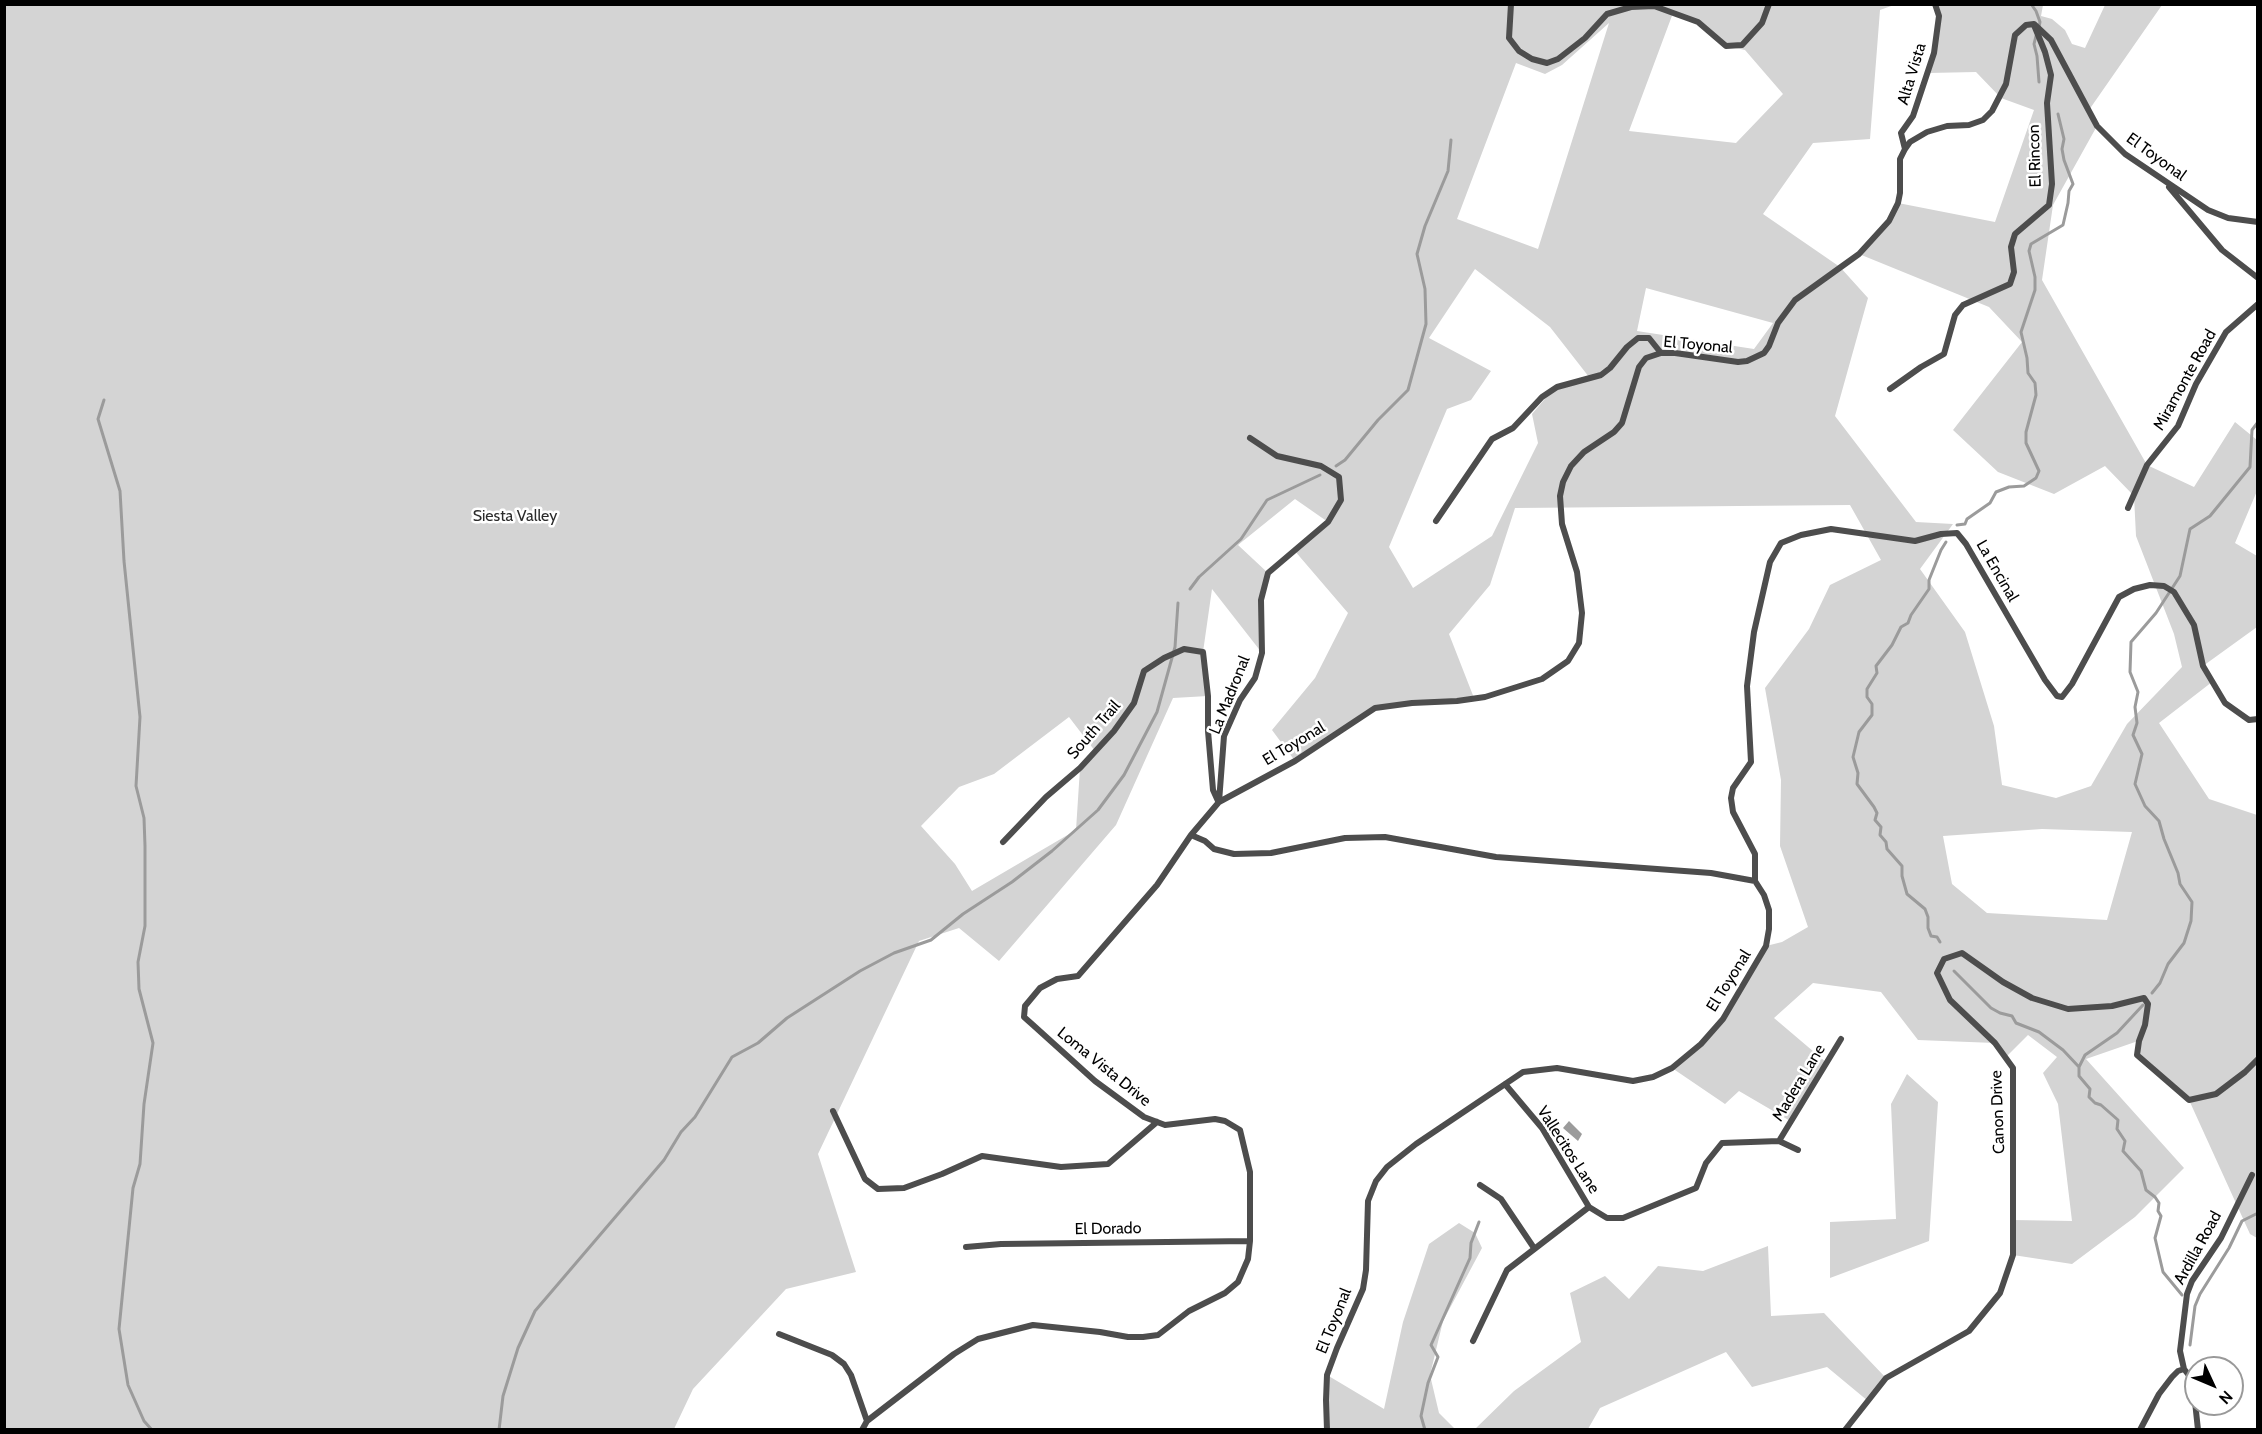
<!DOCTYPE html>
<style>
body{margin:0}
#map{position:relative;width:2262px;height:1434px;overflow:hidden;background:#fff;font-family:Cabin,sans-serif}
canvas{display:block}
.frame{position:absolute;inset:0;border:6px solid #000;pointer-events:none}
.north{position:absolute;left:2184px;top:1356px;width:60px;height:60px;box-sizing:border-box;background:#fff;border:2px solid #999;border-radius:50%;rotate:134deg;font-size:16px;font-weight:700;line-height:24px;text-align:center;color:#000}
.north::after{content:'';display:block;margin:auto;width:21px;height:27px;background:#000;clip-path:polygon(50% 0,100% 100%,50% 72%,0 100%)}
</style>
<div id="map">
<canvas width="2262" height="1434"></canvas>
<div class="frame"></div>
<div class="north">N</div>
</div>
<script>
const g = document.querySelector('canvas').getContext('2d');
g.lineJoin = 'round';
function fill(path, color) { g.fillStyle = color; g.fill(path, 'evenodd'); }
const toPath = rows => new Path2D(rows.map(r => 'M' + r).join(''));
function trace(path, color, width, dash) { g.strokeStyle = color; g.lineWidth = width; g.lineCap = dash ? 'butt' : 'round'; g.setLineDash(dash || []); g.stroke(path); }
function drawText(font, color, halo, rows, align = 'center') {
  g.font = font + ' Cabin,sans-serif'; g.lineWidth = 5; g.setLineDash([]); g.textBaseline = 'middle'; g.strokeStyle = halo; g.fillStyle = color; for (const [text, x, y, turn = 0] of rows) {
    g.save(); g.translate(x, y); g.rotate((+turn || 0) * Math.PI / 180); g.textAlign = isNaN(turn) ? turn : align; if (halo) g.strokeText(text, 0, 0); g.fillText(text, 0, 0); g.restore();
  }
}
fill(toPath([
 [5,5,1894,5,1880,10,1870,139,1813,143,1763,214,1840,267,1868,298,1835,416,1916,522,1953,524,1920,569,1965,632,1994,726,2002,785,2056,798,2091,786,2127,724,2182,667,2174,634,2136,536,2134,496,2105,466,2054,494,1998,472,1953,430,2022,342,1989,307,1859,254,1875,239,1898,203,1995,222,2034,110,2001,98,1976,72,1928,73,1939,16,1935,5,2043,5,2041,16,2052,19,2065,30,2072,44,2085,48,2105,5,2162,5,2089,110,2097,126,2053,205,2042,280,2147,465,2194,487,2235,422,2257,440,2257,491,2235,543,2257,556,2257,627,2203,666,2212,682,2159,723,2209,799,2257,815,2257,1238,2250,1234,2189,1100,2137,1055,2138,1041,2086,1059,2184,1168,2135,1217,2072,1264,2013,1255,2013,1220,2072,1221,2058,1104,2043,1073,2057,1057,2028,1035,2006,1057,1995,1043,1918,1040,1881,992,1813,983,1774,1018,1827,1063,1792,1122,1739,1091,1725,1104,1672,1068,1723,1019,1766,946,1782,942,1808,927,1780,846,1781,780,1765,688,1809,629,1830,585,1881,560,1850,505,1515,508,1490,585,1449,634,1474,698,1383,706,1295,761,1272,730,1315,678,1348,613,1294,550,1328,522,1295,499,1238,545,1268,573,1261,600,1262,653,1212,589,1203,652,1208,696,1173,698,1116,825,999,961,959,928,919,941,818,1154,856,1272,786,1289,693,1389,674,1429,5,1430],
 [1673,13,1698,22,1726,46,1745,50,1783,94,1736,143,1629,131],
 [1609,23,1538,249,1457,219,1516,63,1545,74,1562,65],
 [1475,269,1550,327,1589,377,1555,387,1532,414,1538,443,1492,536,1413,588,1389,547,1447,409,1471,400,1491,371,1429,338],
 [1646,288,1773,323,1754,349,1637,331],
 [1069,717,1095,751,1080,768,1076,830,972,891,955,864,921,826,959,787,994,774],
 [2042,829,2132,832,2107,920,1987,913,1952,884,1943,836],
 [1907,1074,1938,1102,1929,1241,1830,1278,1830,1222,1896,1219,1891,1104],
 [1459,1223,1475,1233,1482,1248,1443,1321,1430,1375,1439,1413,1455,1429,1327,1430,1327,1375,1384,1409,1403,1322,1429,1244],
 [1768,1246,1771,1316,1824,1313,1886,1378,1868,1401,1827,1367,1752,1387,1726,1352,1600,1408,1588,1429,1553,1428,1548,1430,1474,1430,1514,1391,1581,1342,1570,1293,1605,1276,1629,1299,1658,1266,1703,1271]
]), '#d4d4d4');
fill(toPath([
 [1569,1121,1582,1134,1578,1141,1563,1128]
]), '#9b9b9b');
trace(toPath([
 [2031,4,2036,11,2040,22,2039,27],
 [2036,36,2034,44,2037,56,2039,82],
 [104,400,98,419,120,491,124,561,140,717,136,786,144,818,145,846,145,926,138,962,139,989,153,1043,144,1104,140,1164,133,1188,119,1329,128,1385,144,1421,152,1430],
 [1336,466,1345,460,1378,420,1408,390,1426,324,1425,289,1417,254,1425,226,1448,171,1451,140],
 [1957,525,1965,524,1967,519,1990,503,1996,492,2009,487,2024,486,2036,478,2039,471,2026,443,2026,432,2036,395,2035,383,2028,373,2027,358,2021,332,2035,290,2035,277,2029,251,2031,244,2063,225,2068,203,2069,191,2073,184,2064,160,2062,149,2064,139,2058,114],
 [1190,589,1199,577,1241,539,1267,500,1320,475],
 [1940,942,1937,937,1931,936,1928,928,1928,917,1925,909,1907,894,1902,876,1902,866,1887,849,1886,842,1880,835,1881,827,1875,820,1877,813,1874,807,1857,784,1858,773,1853,757,1859,732,1872,715,1872,704,1867,697,1867,689,1877,673,1876,666,1892,645,1901,627,1908,623,1911,615,1929,589,1929,580,1941,550,1946,542],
 [1954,971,1991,1008,2000,1013,2012,1016,2016,1023,2039,1032,2063,1050,2079,1067,2079,1076,2090,1089,2089,1097,2095,1103,2101,1105,2118,1120,2117,1129,2125,1141,2123,1151,2141,1171,2146,1190,2155,1197,2159,1203,2158,1211,2161,1216,2155,1238,2163,1272,2182,1295],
 [2152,993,2160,983,2168,964,2184,943,2191,921,2192,902,2180,884,2178,873,2164,839,2159,821,2145,806,2135,784,2142,754,2133,735,2137,723,2135,707,2138,692,2130,672,2131,642,2156,613,2180,576,2190,529,2210,516,2250,467,2252,430,2258,422],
 [2079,1067,2085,1055,2117,1033,2143,1005],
 [2190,1345,2195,1306,2200,1294,2229,1248,2242,1221,2258,1213],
 [499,1430,503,1396,518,1348,535,1311,664,1160,681,1132,695,1117,732,1057,758,1043,787,1018,860,971,894,953,931,940,963,914,1012,882,1052,851,1098,810,1124,775,1157,712,1175,647,1178,603],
 [1425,1430,1421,1416,1428,1383,1438,1357,1431,1345,1470,1258,1471,1243,1479,1222]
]), '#9b9b9b', 3);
trace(toPath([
 [1511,4,1509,38,1519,51,1532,59,1547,63,1558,59,1585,38,1607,14,1631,7,1654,6,1698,22,1726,46,1742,45,1762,23,1769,4],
 [1905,149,1901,133,1913,116,1934,53,1939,16,1935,4],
 [2169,187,2222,250,2258,278],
 [1890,389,1921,367,1944,354,1955,315,1963,305,2010,284,2014,272,2011,247,2015,234,2049,205,2052,184,2047,103,2051,75,2045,52,2034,25],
 [2128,508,2147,465,2178,426,2196,384,2226,332,2258,304],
 [1436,521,1492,439,1513,428,1542,397,1557,387,1601,375,1610,368,1627,347,1638,338,1649,338,1661,353],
 [1219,802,1224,736,1240,700,1255,678,1262,653,1261,600,1268,573,1328,522,1341,500,1339,477,1321,466,1277,456,1250,438],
 [1191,835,1205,841,1214,849,1234,854,1271,853,1345,838,1385,837,1496,857,1711,873,1755,881,1764,895,1769,910,1769,929,1766,946,1723,1019,1701,1044,1672,1068,1653,1077,1633,1081,1557,1068,1523,1072,1416,1144,1387,1167,1376,1181,1368,1201,1366,1270,1363,1289,1337,1348,1327,1375,1326,1400,1327,1430],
 [1003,842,1046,797,1080,768,1114,731,1134,703,1144,671,1164,658,1184,649,1203,652,1208,696,1208,731,1213,790,1218,801],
 [1755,881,1755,854,1733,812,1731,798,1733,788,1751,762,1747,686,1754,632,1770,562,1781,543,1801,535,1831,529,1915,541,1941,534,1957,533,1966,544,2045,680,2057,696,2062,697,2072,684,2119,597,2134,589,2150,585,2164,586,2174,592,2194,625,2203,666,2225,703,2249,720,2258,719],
 [1505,1084,1542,1128,1589,1207,1607,1218,1623,1218,1696,1188,1706,1163,1722,1143,1779,1141,1798,1150],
 [833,1111,865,1179,878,1189,904,1188,942,1174,982,1156,1061,1167,1108,1164,1157,1122],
 [1779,1141,1841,1039],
 [1480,1185,1501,1199,1534,1248],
 [966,1247,1001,1244,1250,1241],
 [779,1334,832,1355,844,1364,851,1375,867,1421],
 [1473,1341,1507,1270,1589,1207],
 [862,1430,867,1421,954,1354,978,1339,1033,1325,1100,1332,1128,1337,1143,1337,1158,1335,1189,1311,1225,1293,1238,1282,1248,1259,1250,1241,1250,1172,1240,1130,1225,1121,1215,1119,1165,1125,1144,1117,1095,1081,1033,1025,1024,1017,1025,1006,1040,988,1057,979,1078,976,1157,885,1191,835,1219,802,1295,761,1375,708,1412,703,1457,701,1485,697,1542,679,1568,661,1579,643,1582,613,1577,572,1562,524,1560,496,1563,482,1571,466,1584,452,1614,432,1622,423,1639,367,1646,358,1661,353,1675,353,1738,362,1747,361,1764,353,1769,346,1778,323,1795,300,1859,254,1889,221,1898,203,1900,193,1900,159,1905,149,1910,142,1927,132,1947,126,1969,125,1983,120,1992,111,2006,84,2015,35,2026,25,2034,24,2051,40,2097,126,2125,154,2208,210,2228,218,2258,222],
 [1845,1430,1886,1378,1969,1331,2000,1293,2013,1255,2013,1068,1995,1043,1950,1000,1937,973,1944,959,1962,953,2003,982,2032,998,2068,1009,2112,1006,2144,998,2148,1004,2145,1025,2139,1041,2137,1055,2189,1100,2216,1094,2245,1072,2258,1059],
 [2140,1430,2159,1394,2172,1377,2178,1371,2184,1369],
 [2198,1430,2194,1392,2191,1378,2184,1369,2180,1351,2187,1294,2192,1281,2221,1238,2252,1175]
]), '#4d4d4d', 6);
drawText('16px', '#000', '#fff', [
 ["Alta Vista",1912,74,-73],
 ["El Rincon",2035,156,-92],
 ["El Toyonal",2156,157,36],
 ["El Toyonal",1698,345,5],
 ["Miramonte Road",2185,380,-61],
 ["La Encinal",1997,571,60],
 ["La Madronal",1230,695,-68],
 ["South Trail",1094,730,-49],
 ["El Toyonal",1294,744,-31],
 ["El Toyonal",1729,981,-58],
 ["Loma Vista Drive",1104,1067,39],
 ["Madera Lane",1799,1083,-59],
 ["Canon Drive",1998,1112,-92],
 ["Vallecitos Lane",1568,1150,57],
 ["El Dorado",1108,1229,-1],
 ["Ardilla Road",2198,1248,-61],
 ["El Toyonal",1334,1321,-68]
]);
drawText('16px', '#2b2b2b', '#fff', [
 ["Siesta Valley",515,516]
]);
</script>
